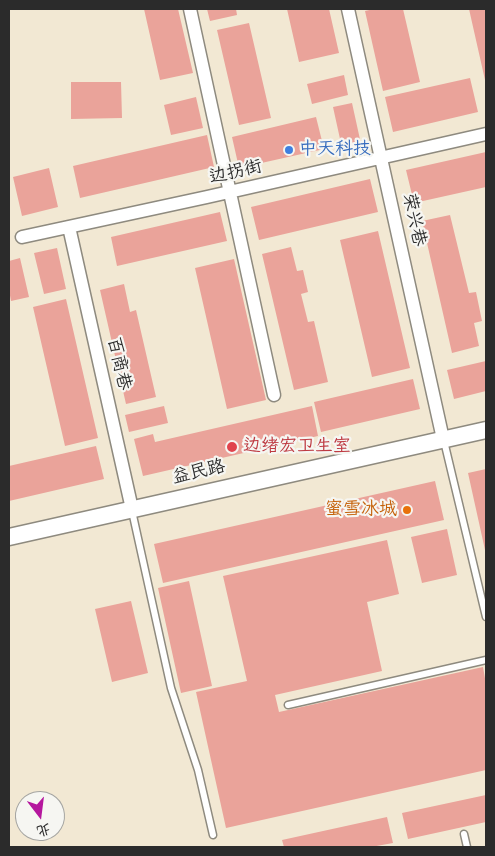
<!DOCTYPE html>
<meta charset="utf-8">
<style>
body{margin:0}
#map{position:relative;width:495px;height:856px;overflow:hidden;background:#f2e8d3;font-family:Mynerve,"LXGW WenKai TC",sans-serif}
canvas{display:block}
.frame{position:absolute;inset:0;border:10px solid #2b2b2b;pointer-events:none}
.north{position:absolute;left:15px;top:791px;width:50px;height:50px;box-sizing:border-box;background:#f6f6f2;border:1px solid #a5a5a2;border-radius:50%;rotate:165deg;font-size:14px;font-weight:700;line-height:20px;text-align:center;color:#2b2b2b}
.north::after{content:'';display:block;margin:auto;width:18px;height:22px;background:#b5179e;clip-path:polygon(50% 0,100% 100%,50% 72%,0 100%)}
</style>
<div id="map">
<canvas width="495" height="856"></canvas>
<div class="frame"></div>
<div class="north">北</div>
</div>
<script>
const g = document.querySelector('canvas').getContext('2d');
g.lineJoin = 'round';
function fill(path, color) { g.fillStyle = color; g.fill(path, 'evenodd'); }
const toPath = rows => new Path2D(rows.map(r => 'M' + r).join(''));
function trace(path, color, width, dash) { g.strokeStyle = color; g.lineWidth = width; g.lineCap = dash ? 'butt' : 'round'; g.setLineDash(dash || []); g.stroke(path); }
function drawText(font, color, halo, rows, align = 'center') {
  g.font = font + ' Mynerve,"LXGW WenKai TC",sans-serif'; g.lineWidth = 4.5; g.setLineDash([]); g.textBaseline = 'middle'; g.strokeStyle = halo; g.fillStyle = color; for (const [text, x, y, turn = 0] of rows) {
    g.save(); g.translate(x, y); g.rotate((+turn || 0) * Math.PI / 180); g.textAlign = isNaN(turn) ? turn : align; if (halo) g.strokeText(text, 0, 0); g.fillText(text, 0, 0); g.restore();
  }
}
fill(toPath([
 [144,9,178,9,193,73,160,80],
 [207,9,236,9,237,15,210,21],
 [287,9,329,9,339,53,299,62],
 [374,9,403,9,420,82,383,91,365,11],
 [469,9,486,9,486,80,485,80],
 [249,23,271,118,239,125,217,30],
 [344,75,348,95,312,104,307,84],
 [470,78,478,112,393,132,385,97],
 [71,82,121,82,122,118,71,119],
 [196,97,203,128,171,135,164,105],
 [352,103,361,144,342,148,333,107],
 [316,117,324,149,239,168,232,137],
 [207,135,214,167,80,198,73,166],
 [486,152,486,187,414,203,406,170],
 [49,168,58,207,22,216,13,177],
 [370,179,378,212,259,240,251,207],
 [220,212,227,241,117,266,111,237],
 [450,215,469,293,476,292,482,321,474,323,479,346,452,353,422,221],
 [378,231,410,368,372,377,340,240],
 [291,247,297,271,303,270,308,292,301,294,308,322,314,321,328,382,294,390,262,254],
 [57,248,66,289,44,294,34,253],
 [20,258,29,297,11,301,9,290,9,261],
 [234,259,266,400,227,409,195,268],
 [124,284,130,312,136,310,156,397,126,404,100,290],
 [66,299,98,438,65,446,33,307],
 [486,361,486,391,454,399,447,370],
 [413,379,420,409,321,432,314,402],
 [164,406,168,423,129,432,125,415],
 [312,406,318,436,143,476,134,439,153,434,155,442],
 [96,446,104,479,9,501,9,466],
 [486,469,486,550,485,550,468,473],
 [435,481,444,520,163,583,154,544],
 [447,529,457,575,422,583,411,537],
 [387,540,399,594,367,602,382,671,275,695,279,712,483,667,486,684,486,770,226,828,196,692,247,681,223,576],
 [189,581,212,686,181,693,158,588],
 [131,601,148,673,112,682,95,609],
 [486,795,486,822,408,839,402,813],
 [387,817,393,843,371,847,284,847,282,840]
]), '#eaa39a');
const service = toPath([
 [444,441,486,617],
 [132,511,171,688,198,770,213,835],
 [288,705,486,660],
 [464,834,467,847]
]);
const minor = toPath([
 [190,9,274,395],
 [348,9,443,439],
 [69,227,132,509],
 [22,237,207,197,486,134]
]);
const tertiary = toPath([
 [9,537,486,430]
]);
trace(service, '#8e8a7f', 9);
trace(minor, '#8e8a7f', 15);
trace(tertiary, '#8e8a7f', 19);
trace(service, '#fff', 6);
trace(minor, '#fff', 12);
trace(tertiary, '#fff', 16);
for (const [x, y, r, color] of [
 [289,150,5,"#3f7fe0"],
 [232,447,6,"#e0444e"],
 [407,510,5,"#e8710a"]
]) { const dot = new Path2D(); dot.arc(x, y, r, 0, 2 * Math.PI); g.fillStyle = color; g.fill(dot); trace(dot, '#f6f6f2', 2); }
drawText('18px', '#366cbe', '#f6f6f2', [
 ["中天科技",299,150]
], 'left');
drawText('18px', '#2b2b2b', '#f6f6f2', [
 ["边拐街",236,173,-13],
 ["荣兴巷",413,220,78],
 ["百商巷",118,364,77],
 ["益民路",199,473,-13]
]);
drawText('18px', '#be3a42', '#f6f6f2', [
 ["边绪宏卫生室",243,447]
], 'left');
drawText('18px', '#c56008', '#f6f6f2', [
 ["蜜雪冰城",397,510]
], 'right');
</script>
